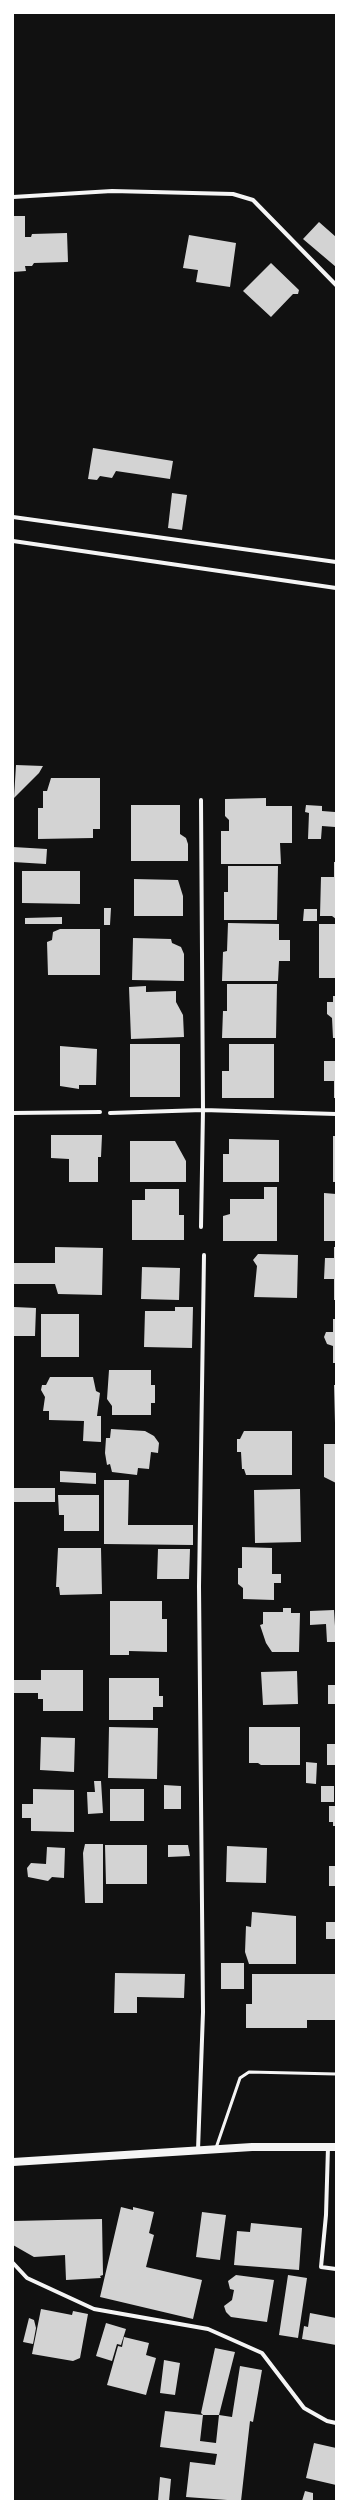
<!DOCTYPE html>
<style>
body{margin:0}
#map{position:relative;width:349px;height:2514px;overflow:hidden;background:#111;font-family:Ubuntu,sans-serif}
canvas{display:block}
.frame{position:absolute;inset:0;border:14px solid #fff;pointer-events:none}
</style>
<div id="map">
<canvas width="349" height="2514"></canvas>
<div class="frame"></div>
</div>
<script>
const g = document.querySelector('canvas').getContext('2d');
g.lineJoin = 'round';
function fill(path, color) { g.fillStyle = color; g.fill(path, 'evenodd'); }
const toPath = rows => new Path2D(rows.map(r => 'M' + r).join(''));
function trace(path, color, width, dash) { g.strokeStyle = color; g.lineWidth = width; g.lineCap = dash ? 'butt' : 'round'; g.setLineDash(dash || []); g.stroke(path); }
fill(toPath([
 [13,216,25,216,25,237,31,237,32,234,67,233,68,262,34,263,32,266,25,266,26,271,13,272],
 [319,222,336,237,336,267,303,239],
 [189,235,236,243,230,287,196,282,198,270,183,268],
 [271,263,299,290,298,294,293,294,271,317,243,291],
 [93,448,173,461,170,479,116,471,112,478,100,476,97,480,88,479],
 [172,493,187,495,182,530,168,528],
 [16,765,43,766,39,773,14,798],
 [51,778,100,778,100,829,93,829,93,838,38,839,38,808,43,808,43,791,47,791],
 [266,798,266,806,292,806,292,843,280,843,281,864,221,864,221,831,229,831,229,820,225,816,225,799],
 [131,805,180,805,180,834,186,838,188,844,188,861,131,861],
 [306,805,322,806,322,811,335,812,335,827,322,826,321,839,308,839,309,813,305,812],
 [13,847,47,849,46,864,13,862],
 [334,862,336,862,336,919,332,916,320,916,321,877,334,877],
 [228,866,278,866,277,920,224,920,224,892,228,892],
 [22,871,80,871,80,904,22,903],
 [134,879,178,880,183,896,183,916,134,916],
 [104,908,111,908,110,925,104,925],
 [304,909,317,909,317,921,303,921],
 [62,917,62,924,25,924,25,918],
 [228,923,279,924,279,940,290,940,290,961,279,961,278,981,222,981,223,952,227,951],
 [319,924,336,924,336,978,319,978],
 [60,929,100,929,100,975,48,975,47,942,52,940,53,932],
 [133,938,171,939,172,943,181,947,184,954,184,981,132,980],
 [227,984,277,984,276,1038,222,1038,223,1011,227,1011],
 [146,986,146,992,176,991,176,1002,183,1015,184,1037,131,1039,129,987],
 [333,996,336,996,336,1038,333,1038,332,1018,327,1014,327,1002,333,1002],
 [130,1044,180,1044,180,1097,130,1097],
 [229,1044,274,1044,274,1098,222,1098,222,1071,229,1071],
 [60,1046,97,1049,96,1085,79,1085,79,1089,60,1086],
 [324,1061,336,1061,336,1098,334,1098,334,1081,324,1081],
 [51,1135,102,1135,101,1157,98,1157,98,1182,69,1182,69,1159,51,1158],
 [333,1136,336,1136,336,1182,333,1182],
 [229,1139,279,1140,279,1182,223,1182,223,1154,229,1154],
 [130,1141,175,1141,186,1161,186,1182,130,1182],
 [264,1187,277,1187,277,1241,223,1241,223,1216,230,1214,230,1199,264,1199],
 [145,1189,179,1189,179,1215,184,1215,184,1240,132,1240,132,1200,145,1200],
 [324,1193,336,1194,336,1241,324,1241],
 [55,1247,103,1248,102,1295,58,1294,55,1284,14,1284,14,1263,55,1263],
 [334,1247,336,1247,336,1300,334,1300,334,1279,324,1279,325,1258,334,1258],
 [258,1254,298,1255,297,1298,254,1297,257,1266,253,1260],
 [142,1267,180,1268,179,1300,141,1299],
 [14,1307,36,1308,35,1336,14,1336],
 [175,1307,193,1307,192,1348,144,1347,145,1311,175,1311],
 [41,1314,79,1314,79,1357,41,1357],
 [333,1319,336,1319,336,1363,333,1363,333,1346,327,1344,324,1337,326,1332,333,1332],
 [109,1370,151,1370,151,1385,155,1385,155,1403,151,1403,151,1415,112,1415,112,1406,107,1399],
 [50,1377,93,1377,96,1391,100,1393,97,1416,101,1416,101,1442,83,1441,84,1421,49,1420,49,1411,43,1411,45,1397,41,1390,42,1385,46,1385],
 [334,1385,336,1385,336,1423,335,1423],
 [111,1429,145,1431,154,1436,159,1443,158,1453,151,1452,149,1469,138,1468,137,1475,112,1472,110,1464,107,1465,105,1453,106,1438,110,1438],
 [244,1431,292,1431,292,1475,246,1475,244,1469,242,1469,241,1452,237,1452,237,1439,240,1439],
 [324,1444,336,1444,336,1483,324,1477],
 [60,1471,96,1473,96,1484,60,1482],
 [104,1480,129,1480,128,1525,193,1525,193,1545,104,1544],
 [13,1488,55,1488,55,1502,13,1502],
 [300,1489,301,1542,255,1543,254,1490],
 [58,1495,99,1495,99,1531,64,1531,64,1515,59,1515],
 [242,1547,272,1548,272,1574,281,1574,281,1583,274,1583,274,1600,243,1599,243,1588,238,1584,238,1568,242,1568],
 [58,1548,101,1548,102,1594,60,1595,59,1587,56,1587],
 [158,1549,190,1549,189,1579,157,1579],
 [110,1601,162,1601,162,1619,167,1619,167,1652,129,1651,129,1655,110,1655],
 [283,1608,291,1608,291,1613,300,1613,299,1652,272,1652,266,1643,260,1625,263,1624,263,1612,283,1612],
 [334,1610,336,1642,327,1642,326,1624,310,1625,310,1611],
 [41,1670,83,1670,83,1711,43,1711,43,1699,38,1699,38,1693,13,1693,13,1680,41,1680],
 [297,1671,298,1704,263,1705,261,1672],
 [109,1678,159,1678,159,1696,163,1696,163,1707,153,1707,153,1720,109,1720],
 [328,1685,336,1685,336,1704,328,1704],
 [109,1727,158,1728,157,1779,108,1778],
 [249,1727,300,1727,300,1765,261,1765,258,1763,249,1763],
 [41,1737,75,1738,74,1772,40,1770],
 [327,1744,336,1744,336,1765,327,1765],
 [306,1762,317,1763,316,1784,306,1783],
 [94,1781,101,1781,103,1813,88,1814,87,1792,95,1792],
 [164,1785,181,1786,181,1809,164,1809],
 [321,1786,334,1786,334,1802,321,1802],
 [33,1789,74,1790,74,1832,31,1831,31,1818,22,1818,22,1804,33,1804],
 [110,1789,144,1789,144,1821,110,1821],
 [329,1806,336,1806,336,1826,333,1826,333,1822,329,1822],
 [85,1844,103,1844,103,1903,85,1903,83,1853],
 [105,1845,147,1845,147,1884,106,1884],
 [168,1845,188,1845,190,1856,168,1857],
 [227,1846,267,1848,266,1883,226,1882],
 [47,1847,65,1848,64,1878,52,1877,48,1881,28,1877,27,1868,31,1863,46,1864],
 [329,1866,336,1866,336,1886,329,1886],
 [252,1912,296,1916,296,1964,249,1964,245,1952,246,1926,251,1927],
 [326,1922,336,1922,336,1939,326,1939],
 [221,1963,244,1963,244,1989,221,1989],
 [115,1973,185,1974,184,1998,137,1997,137,2013,114,2013],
 [252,1974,336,1974,336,2020,307,2020,307,2028,246,2028,246,2004,252,2004],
 [121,2207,133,2210,133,2207,154,2212,149,2233,154,2235,146,2267,202,2280,193,2319,100,2297],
 [202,2212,226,2215,220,2260,196,2257],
 [102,2219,103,2275,100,2276,101,2278,66,2280,65,2255,34,2257,13,2245,13,2221],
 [251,2223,302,2228,299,2270,234,2265,237,2231,250,2232],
 [236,2275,274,2280,267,2322,231,2317,226,2312,224,2306,232,2300,234,2290,230,2289,228,2281],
 [288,2275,307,2278,298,2338,279,2335],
 [41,2309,72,2315,73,2311,88,2314,80,2358,73,2361,32,2354],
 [310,2313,336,2318,336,2345,302,2339,304,2326,308,2327],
 [29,2318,34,2320,36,2328,33,2344,23,2342],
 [106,2323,126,2329,121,2345,117,2344,112,2361,96,2356],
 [124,2337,149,2343,146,2355,156,2358,146,2395,107,2385,118,2346,122,2347],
 [215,2348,235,2352,219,2415,203,2415,201,2413],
 [164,2360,180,2363,175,2395,160,2393],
 [240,2366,262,2370,253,2422,250,2421,241,2501,186,2497,190,2462,215,2465,217,2454,160,2447,165,2411,203,2415,200,2441,216,2443,219,2415,232,2417],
 [314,2443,336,2448,336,2485,306,2478],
 [160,2477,171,2479,169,2501,158,2501],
 [305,2491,313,2493,313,2501,302,2501]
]), '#d3d3d3');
trace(toPath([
 [216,2148,240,2078,249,2072,336,2074]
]), '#f5f5f5', 3);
trace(toPath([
 [13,197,112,191,233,194,253,200,336,285],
 [13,517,336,562],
 [13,541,336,588],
 [13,1113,100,1112],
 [110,1113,203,1110,336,1114],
 [201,1227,203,1110,201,800],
 [328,2147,326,2215,321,2267,336,2269],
 [198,2150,203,2012,199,1586,204,1255],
 [13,2263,27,2278,94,2309,208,2329,262,2353,304,2408,327,2421,336,2423]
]), '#f5f5f5', 4);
trace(toPath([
 [13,2162,252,2147,336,2147]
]), '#f5f5f5', 8);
</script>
